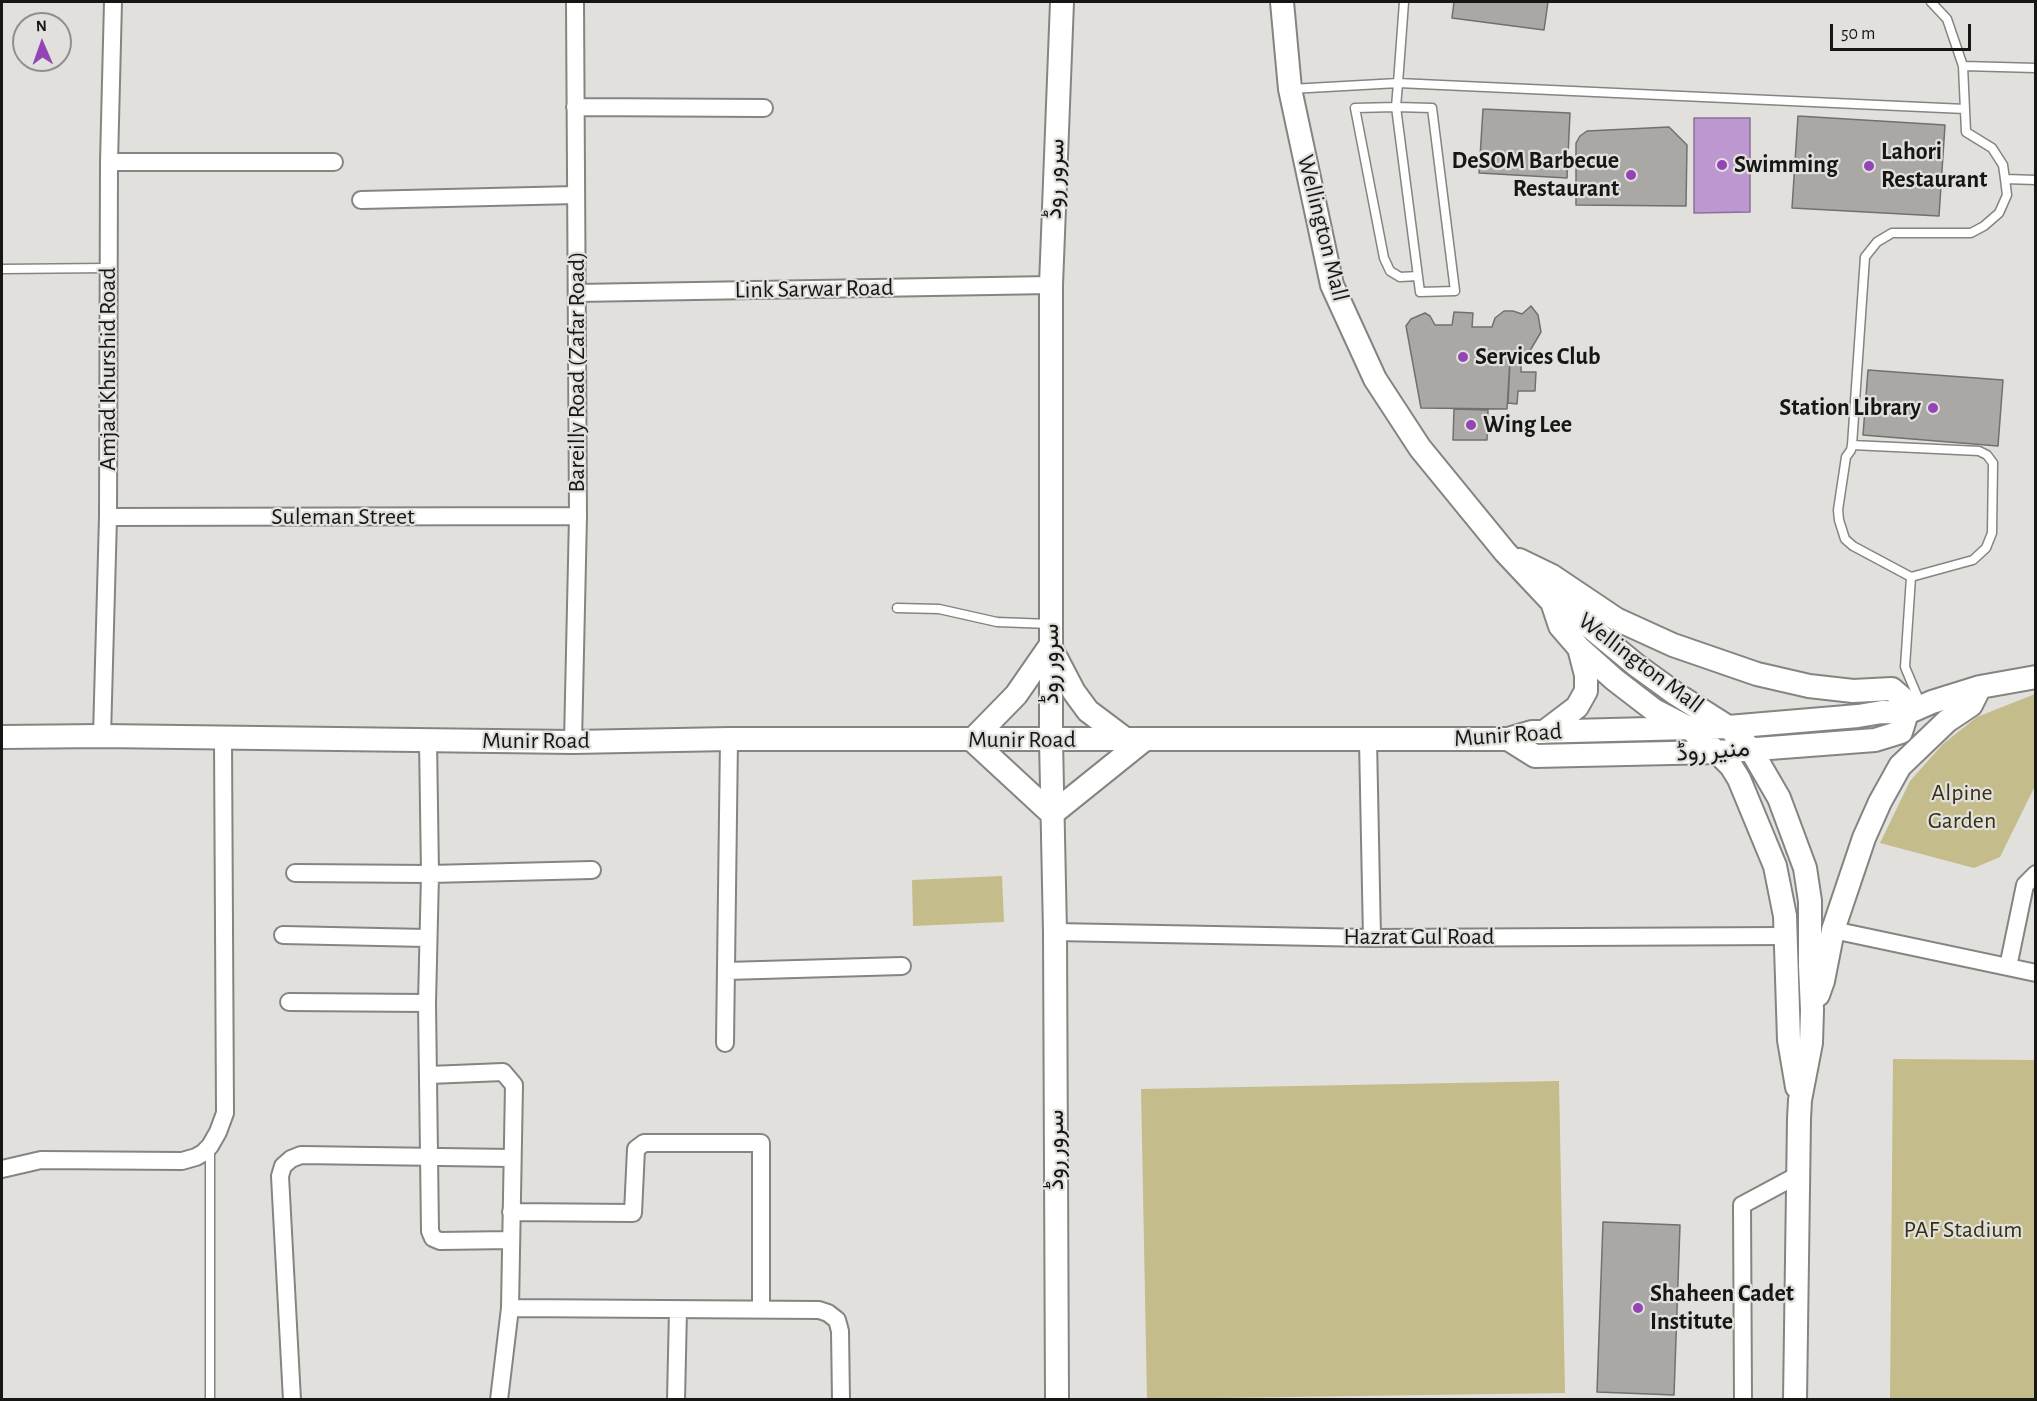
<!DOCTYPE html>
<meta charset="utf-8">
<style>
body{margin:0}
#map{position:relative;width:2037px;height:1401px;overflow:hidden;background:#e1e0dc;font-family:"Alegreya Sans",sans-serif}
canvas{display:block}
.frame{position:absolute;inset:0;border:3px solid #161614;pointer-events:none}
.north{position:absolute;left:12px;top:12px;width:60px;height:60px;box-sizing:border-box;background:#e1e0dc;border:2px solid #908f8c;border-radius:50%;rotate:358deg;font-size:16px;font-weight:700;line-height:24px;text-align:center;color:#161614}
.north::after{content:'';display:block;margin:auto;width:21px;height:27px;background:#9345b6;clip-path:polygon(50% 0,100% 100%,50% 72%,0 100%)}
.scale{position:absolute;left:1830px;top:24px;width:141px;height:27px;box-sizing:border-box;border:3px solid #161614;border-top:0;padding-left:8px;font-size:18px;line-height:21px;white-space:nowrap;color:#161614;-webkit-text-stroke:4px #e1e0dc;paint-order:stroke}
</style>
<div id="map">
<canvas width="2037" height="1401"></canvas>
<div class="frame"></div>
<div class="north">N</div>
<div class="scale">50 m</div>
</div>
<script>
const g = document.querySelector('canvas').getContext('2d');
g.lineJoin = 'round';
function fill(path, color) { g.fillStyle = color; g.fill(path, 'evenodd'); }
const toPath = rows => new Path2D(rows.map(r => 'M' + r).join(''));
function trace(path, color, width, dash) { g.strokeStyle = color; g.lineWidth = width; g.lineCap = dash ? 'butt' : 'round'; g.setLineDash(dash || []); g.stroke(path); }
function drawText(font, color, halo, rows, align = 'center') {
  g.font = font + ' "Alegreya Sans",Vazirmatn,sans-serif'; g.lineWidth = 4.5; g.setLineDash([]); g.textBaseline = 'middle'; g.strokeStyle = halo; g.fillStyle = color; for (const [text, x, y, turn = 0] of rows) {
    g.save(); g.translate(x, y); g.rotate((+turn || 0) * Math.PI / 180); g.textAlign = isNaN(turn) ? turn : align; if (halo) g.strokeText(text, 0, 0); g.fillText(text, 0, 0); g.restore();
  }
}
fill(toPath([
 [2035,694,2035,786,2000,857,1974,868,1880,843,1910,781,1943,744,1977,717],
 [1002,876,1004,922,913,926,912,880],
 [1893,1059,2035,1060,2035,1399,1890,1399],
 [1559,1081,1565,1393,1147,1399,1141,1089]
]), '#c4bc8a');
const water = toPath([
 [1694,118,1750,118,1750,212,1694,213,1694,118]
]);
fill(water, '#bd97d0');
trace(water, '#8b7098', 1.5);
const building = toPath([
 [1454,2,1548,2,1544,30,1452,18,1454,2],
 [1483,109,1570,113,1567,178,1479,173,1483,109],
 [1798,116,1945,125,1939,216,1792,208,1798,116],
 [1669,127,1687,145,1686,206,1576,205,1576,143,1580,136,1587,131,1669,127],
 [1531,306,1538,315,1541,332,1531,349,1520,357,1510,358,1507,409,1421,408,1406,326,1411,319,1425,313,1430,316,1435,325,1452,325,1454,312,1473,313,1472,327,1492,327,1495,318,1504,311,1513,311,1522,314,1531,306],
 [1510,362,1521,362,1521,372,1536,372,1535,391,1518,391,1517,404,1508,403,1510,362],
 [1868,370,2003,380,1998,446,1863,435,1868,370],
 [1454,409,1488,410,1487,440,1453,440,1454,409],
 [1603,1222,1680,1225,1674,1395,1597,1392,1603,1222]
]);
fill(building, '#a9a8a4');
trace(building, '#71706d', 1.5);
const lane = toPath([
 [1931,2,1947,19,1963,66,2036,68],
 [1963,66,1966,132,1992,148,2003,165,2005,179,2036,180],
 [1291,89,1398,83,1404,2],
 [2,269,108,268],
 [1418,276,1400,277,1390,271,1384,258,1355,108,1396,107,1432,108,1455,291,1420,292,1396,107,1398,83,1965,109],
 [1852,445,1979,451,1987,455,1993,463,1992,533,1986,548,1973,560,1911,577,1853,546,1845,539,1839,520,1838,510,1846,457,1851,450,1852,445],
 [1852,445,1865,257,1877,242,1892,233,1971,233,1984,226,1999,213,2007,195,2005,179],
 [1911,577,1905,667,1921,705],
 [897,608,939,609,997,622,1050,624],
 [210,1149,210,1400]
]);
const street = toPath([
 [575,107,764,108],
 [109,162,334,162],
 [361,200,576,195],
 [577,293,1051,285],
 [108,517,578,516],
 [102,736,108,517,109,162,113,2],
 [428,740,430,874,427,1003,430,1231,433,1238,440,1241,510,1240],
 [1368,740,1372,938],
 [573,742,578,516,575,2],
 [295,873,430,874,592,870],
 [1833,930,2036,973],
 [1055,932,1372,938,1784,936],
 [283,935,427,938],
 [2008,967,2025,885,2036,874],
 [726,971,902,966],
 [289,1002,427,1003],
 [725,1043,729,739],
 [429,1075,503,1072,514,1085,510,1308,499,1400],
 [2,1169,41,1160,182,1161,196,1157,203,1153,210,1146,218,1132,225,1113,223,739],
 [511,1212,633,1213,636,1149,644,1143,761,1143,761,1308],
 [510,1308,819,1310,828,1313,837,1320,840,1331,841,1400],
 [292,1400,280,1176,283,1166,291,1159,301,1155,511,1158],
 [676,1400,678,1310],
 [1743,1400,1742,1205,1798,1175]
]);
const secondary = toPath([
 [1282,2,1290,89,1332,285,1375,379,1420,448,1505,552,1552,602,1567,608,1636,665,1676,694,1728,727,1750,748,1779,798,1805,868,1810,901,1810,966,1812,1010,1811,1043,1800,1100,1799,1119,1795,1400],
 [1519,560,1552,576,1616,619,1673,645,1757,674,1809,686,1853,691,1892,689,1915,709],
 [1552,602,1560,626,1579,648,1615,680,1654,710,1689,728,1717,752,1731,766,1739,779,1775,866,1785,916,1789,1040,1797,1087],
 [1544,732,1577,707,1586,691,1586,675,1579,648],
 [2,737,102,736,573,742,729,739,1508,739,1532,732,1728,727,1858,716,1882,712,1907,713,1932,702,1980,687,2036,677],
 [1508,739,1535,756,1717,752,1875,740,1901,732,1907,713],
 [1128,741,1088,711,1074,692,1050,646,1016,695,972,740,1052,814,1144,740],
 [1818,995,1823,981,1833,930,1864,838,1880,802,1900,766,1947,721,1971,705,1980,687],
 [1057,1400,1055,932,1051,740,1051,285,1062,2]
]);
trace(lane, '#858480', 11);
trace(street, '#858480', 20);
trace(secondary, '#858480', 26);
trace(lane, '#fff', 8);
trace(street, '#fff', 16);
trace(secondary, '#fff', 22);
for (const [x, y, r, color] of [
 [1722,165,6,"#9345b6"],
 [1869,166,6,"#9345b6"],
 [1631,175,6,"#9345b6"],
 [1463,357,6,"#9345b6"],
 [1933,408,6,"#9345b6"],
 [1471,425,6,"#9345b6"],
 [1638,1308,6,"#9345b6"]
]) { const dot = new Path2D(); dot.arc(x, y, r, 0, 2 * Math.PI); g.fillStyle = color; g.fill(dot); trace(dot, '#e1e0dc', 2); }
drawText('bold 24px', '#161614', '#e1e0dc', [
 ["Lahori",1881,152],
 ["Restaurant",1881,180],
 ["DeSOM Barbecue",1619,161,"right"],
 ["Restaurant",1619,189,"right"],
 ["Swimming",1734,165],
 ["Services Club",1475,357],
 ["Station Library",1921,408,"right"],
 ["Wing Lee",1483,425],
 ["Shaheen Cadet",1650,1294],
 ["Institute",1650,1322]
], 'left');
drawText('24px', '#161614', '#e1e0dc', [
 ["سرور روڈ",1055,179,-88],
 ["Wellington Mall",1323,228,76],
 ["Link Sarwar Road",814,289,-1],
 ["Amjad Khurshid Road",108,369,-90],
 ["Bareilly Road (Zafar Road)",577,372,-90],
 ["Suleman Street",343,517],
 ["Wellington Mall",1641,663,37],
 ["سرور روڈ",1051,664,-90],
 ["Munir Road",1508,735,-4],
 ["Munir Road",1022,740],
 ["Munir Road",536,741],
 ["منیر روڈ",1713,751,-4],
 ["Hazrat Gul Road",1419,937],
 ["سرور روڈ",1056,1150,-90]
]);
drawText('24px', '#373112', '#e1e0dc', [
 ["Alpine",1962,793],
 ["Garden",1962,821],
 ["PAF Stadium",1963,1230]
]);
</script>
